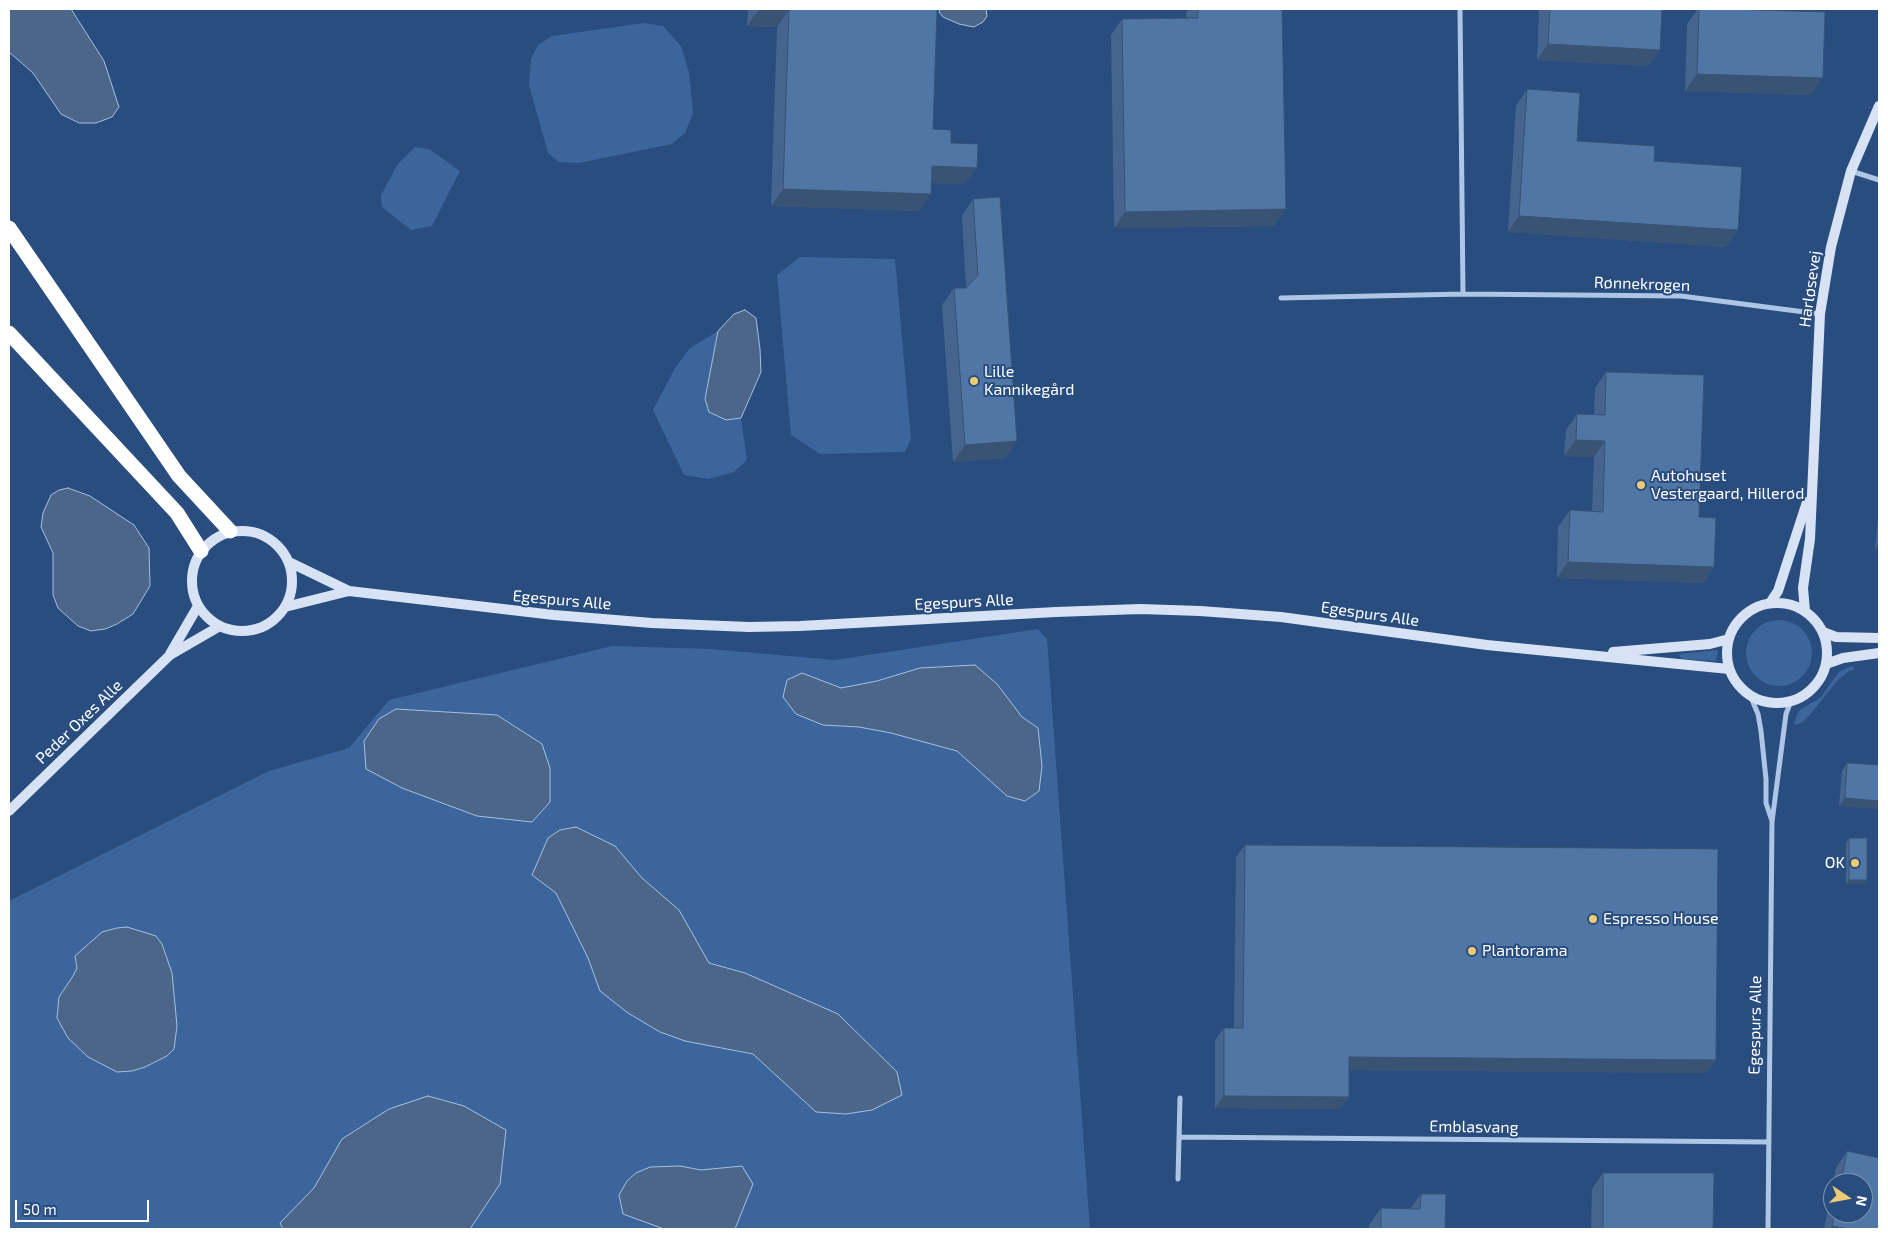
<!DOCTYPE html>
<meta charset="utf-8">
<style>
body{margin:0}
#map{position:relative;width:1888px;height:1238px;overflow:hidden;background:#284d7e;font-family:"Exo 2",sans-serif}
canvas{display:block}
.frame{position:absolute;inset:0;border:10px solid #fff;pointer-events:none}
.north{position:absolute;left:1823px;top:1173px;width:50px;height:50px;box-sizing:border-box;background:#284d7e;border:1px solid #7e94b2;border-radius:50%;rotate:102deg;font-size:14px;font-weight:700;line-height:20px;text-align:center;color:#fff}
.north::after{content:'';display:block;margin:auto;width:18px;height:22px;background:#eccb74;clip-path:polygon(50% 0,100% 100%,50% 72%,0 100%)}
.scale{position:absolute;left:15px;top:1200px;width:134px;height:22px;box-sizing:border-box;border:2px solid #fff;border-top:0;padding-left:6px;font-size:15px;line-height:18px;white-space:nowrap;color:#fff;-webkit-text-stroke:4px #284d7e;paint-order:stroke}
</style>
<div id="map">
<canvas width="1888" height="1238"></canvas>
<div class="frame"></div>
<div class="north">N</div>
<div class="scale">50 m</div>
</div>
<script>
const g = document.querySelector('canvas').getContext('2d');
g.lineJoin = 'round';
function fill(path, color) { g.fillStyle = color; g.fill(path, 'evenodd'); }
const toPath = rows => new Path2D(rows.map(r => 'M' + r).join(''));
function trace(path, color, width, dash) { g.strokeStyle = color; g.lineWidth = width; g.lineCap = dash ? 'butt' : 'round'; g.setLineDash(dash || []); g.stroke(path); }
function drawText(font, color, halo, rows, align = 'center') {
  g.font = font + ' "Exo 2",sans-serif'; g.lineWidth = 4; g.setLineDash([]); g.textBaseline = 'middle'; g.strokeStyle = halo; g.fillStyle = color; for (const [text, x, y, turn = 0] of rows) {
    g.save(); g.translate(x, y); g.rotate((+turn || 0) * Math.PI / 180); g.textAlign = isNaN(turn) ? turn : align; if (halo) g.strokeText(text, 0, 0); g.fillText(text, 0, 0); g.restore();
  }
}
fill(toPath([
 [644,23,663,26,681,46,689,72,693,113,685,133,672,144,579,163,559,162,548,153,529,85,531,59,538,45,552,36],
 [415,147,429,149,460,171,432,226,411,230,382,207,381,195,397,165],
 [800,257,895,259,911,439,905,452,820,454,791,435,777,275],
 [718,331,726,420,741,418,747,460,734,472,708,479,684,475,653,410,675,368,690,348],
 '1746 653a33 33 0 1 1 66 0a33 33 0 1 1-66 0Z',
 [1038,629,1047,639,1090,1229,9,1229,9,901,269,771,349,748,389,700,612,646,710,649,835,660],
 [1718,650,1716,661,1682,659,1679,656,1680,654],
 [1851,666,1854,667,1854,670,1849,671,1838,680,1809,716,1801,723,1794,725,1797,714,1801,709,1820,698,1839,672]
]), '#3c669b');
const water = toPath([
 [9,9,71,9,104,61,119,107,112,117,96,123,79,123,61,114,33,73,9,52,9,9],
 [940,9,986,9,987,16,983,22,974,27,959,24,943,17,939,12,940,9],
 [745,310,756,318,760,349,761,372,741,418,726,420,709,412,705,399,718,331,734,314,745,310],
 [68,488,90,496,134,525,149,548,150,586,133,614,117,624,105,629,91,631,78,626,58,608,53,595,53,553,41,527,43,513,51,495,59,490,68,488],
 [975,665,997,684,1022,717,1038,728,1042,766,1039,791,1025,801,1007,796,957,751,891,733,859,727,823,725,796,714,783,697,787,680,802,673,841,688,877,681,920,668,975,665],
 [396,709,497,715,542,744,550,768,550,802,532,822,477,816,402,788,366,769,364,741,379,719,396,709],
 [576,827,615,846,642,878,679,910,709,963,745,973,838,1014,897,1072,902,1095,872,1110,846,1114,816,1112,753,1054,685,1041,660,1032,628,1013,600,991,588,958,556,893,532,875,548,838,560,830,576,827],
 [127,927,156,936,162,944,172,973,177,1026,174,1049,167,1056,145,1067,132,1071,117,1072,88,1057,68,1038,57,1018,59,997,73,976,77,968,75,956,102,932,117,928,127,927],
 [428,1096,464,1106,506,1130,500,1184,470,1229,283,1229,280,1223,314,1188,342,1139,389,1109,428,1096],
 [680,1166,701,1170,742,1166,753,1184,735,1229,664,1229,623,1214,619,1195,627,1181,636,1173,650,1167,680,1166]
]);
fill(water, '#4b6689');
trace(water, '#a3c1e5', 1);
trace(toPath([
 [1460,9,1463,294],
 [1851,171,1879,180],
 [1281,298,1463,294,1681,296,1820,314],
 [1750,695,1758,714,1761,731,1766,779,1766,803,1772,821],
 [1179,1137,1769,1142],
 [1178,1179,1180,1098],
 [1768,1229,1772,822,1786,714,1791,701]
]), '#aec6e5', 5);
trace(toPath([
 '192 581a50 50 0 1 1 100 0a50 50 0 1 1-100 0Z',
 [289,562,349,591,554,615,652,623,749,627,800,626,1056,612,1140,609,1200,611,1281,617,1487,645,1729,669],
 '1727 653a50 50 0 1 1 100 0a50 50 0 1 1-100 0Z',
 [1770,603,1778,591,1807,502],
 [285,607,349,591],
 [1805,611,1803,588,1810,539,1820,314,1831,247,1851,171,1879,106],
 [1823,632,1836,637,1879,638],
 [1613,652,1710,644,1729,639],
 [170,654,198,606],
 [1826,664,1843,658,1879,653],
 [9,811,170,655,220,626]
]), '#d7e3f5', 10);
trace(toPath([
 [9,228,179,476,230,531],
 [9,333,177,513,201,551]
]), '#fff', 15);
fill(toPath([
 [748,9,937,9,933,129,951,143,965,184,932,183,920,211,771,206,777,27,747,26],
 [1189,9,1282,9,1274,226,1114,228,1111,35,1122,19,1186,18,1186,13],
 [1539,9,1662,9,1660,50,1648,66,1537,60],
 [1698,9,1728,9,1811,95,1685,91,1687,24],
 [1527,89,1577,141,1654,161,1726,247,1508,232,1516,106],
 [973,199,1006,458,953,462,942,305,954,288,966,288,966,287,962,216],
 [1606,372,1699,517,1714,567,1703,583,1557,578,1558,527,1570,510,1592,511,1594,457,1564,456,1566,430,1577,414,1594,414,1595,388],
 [1879,516,1879,550,1875,549,1878,518],
 [1847,763,1879,765,1879,809,1839,806,1842,771],
 [1849,838,1867,880,1864,884,1846,884,1846,843],
 [1245,845,1716,1060,1707,1073,1349,1070,1349,1097,1340,1109,1215,1108,1215,1040,1224,1028,1234,1028,1236,857],
 [1847,1151,1879,1158,1879,1229,1824,1229,1836,1168],
 [1833,1183,1863,1183,1863,1213,1833,1213],
 [1603,1173,1713,1229,1591,1229,1592,1189],
 [1421,1194,1445,1229,1369,1229,1369,1225,1381,1208,1410,1209]
]), '#45658f');
fill(toPath([
 [759,10,789,10,777,27,747,26],
 [1548,44,1660,50,1648,66,1537,60],
 [1697,74,1823,78,1811,95,1685,91],
 [932,166,977,168,965,184,921,183],
 [783,189,931,194,920,211,771,206],
 [1286,209,1274,226,1114,228,1125,212],
 [1519,216,1738,230,1726,247,1508,232],
 [1576,440,1605,441,1594,457,1564,456],
 [1017,441,1006,458,953,462,965,445],
 [1879,543,1879,550,1875,549],
 [1568,562,1714,567,1703,583,1557,578],
 [1845,798,1879,801,1879,809,1839,806],
 [1849,880,1867,880,1864,884,1846,884],
 [1349,1057,1716,1060,1707,1073,1340,1070],
 [1224,1096,1349,1097,1340,1109,1215,1108],
 [1832,1226,1848,1229,1830,1229]
]), '#385374');
const building = toPath([
 [759,9,937,9,933,129,951,130,951,143,978,144,977,168,932,166,931,194,783,189,789,10,759,10,759,9],
 [1198,9,1282,9,1286,209,1125,212,1122,19,1198,18,1198,9],
 [1550,9,1662,9,1660,50,1548,44,1550,9],
 [1699,9,1728,9,1825,12,1823,78,1697,74,1699,9],
 [1527,89,1580,93,1577,141,1655,146,1654,161,1742,167,1738,230,1519,216,1527,89],
 [1000,197,1017,441,965,445,954,288,966,288,978,275,973,199,1000,197],
 [1606,372,1704,375,1699,517,1716,518,1714,567,1568,562,1570,510,1603,512,1605,441,1576,440,1577,414,1605,415,1606,372],
 [1847,763,1879,765,1879,801,1845,798,1847,763],
 [1849,838,1867,838,1867,880,1849,880,1849,838],
 [1245,845,1718,849,1716,1060,1349,1057,1349,1097,1224,1096,1224,1028,1243,1028,1245,845],
 [1847,1151,1879,1158,1879,1229,1848,1229,1832,1226,1835,1213,1863,1213,1863,1183,1841,1183,1847,1151],
 [1603,1173,1714,1173,1713,1229,1603,1229,1603,1173],
 [1421,1194,1446,1194,1445,1229,1381,1229,1381,1208,1420,1209,1421,1194]
]);
fill(building, '#5076a6');
trace(building, '#385374', 1);
for (const [x, y, r, color] of [
 [974,381,5,"#eccb74"],
 [1641,485,5,"#eccb74"],
 [1855,863,5,"#eccb74"],
 [1593,919,5,"#eccb74"],
 [1472,951,5,"#eccb74"]
]) { const dot = new Path2D(); dot.arc(x, y, r, 0, 2 * Math.PI); g.fillStyle = color; g.fill(dot); trace(dot, '#284d7e', 2); }
drawText('16px', '#fff', '#284d7e', [
 ["Rønnekrogen",1642,284,2],
 ["Harløsevej",1810,289,-82],
 ["Egespurs Alle",562,600,5],
 ["Egespurs Alle",964,602,-3],
 ["Egespurs Alle",1370,614,8],
 ["Peder Oxes Alle",79,722,-44],
 ["Egespurs Alle",1755,1025,-89],
 ["Emblasvang",1474,1127,1]
]);
drawText('16px', '#fff', '#284d7e', [
 ["Lille",984,372],
 ["Kannikegård",984,390],
 ["Autohuset",1651,476],
 ["Vestergaard, Hillerød",1651,494],
 ["OK",1845,863,"right"],
 ["Espresso House",1603,919],
 ["Plantorama",1482,951]
], 'left');
</script>
